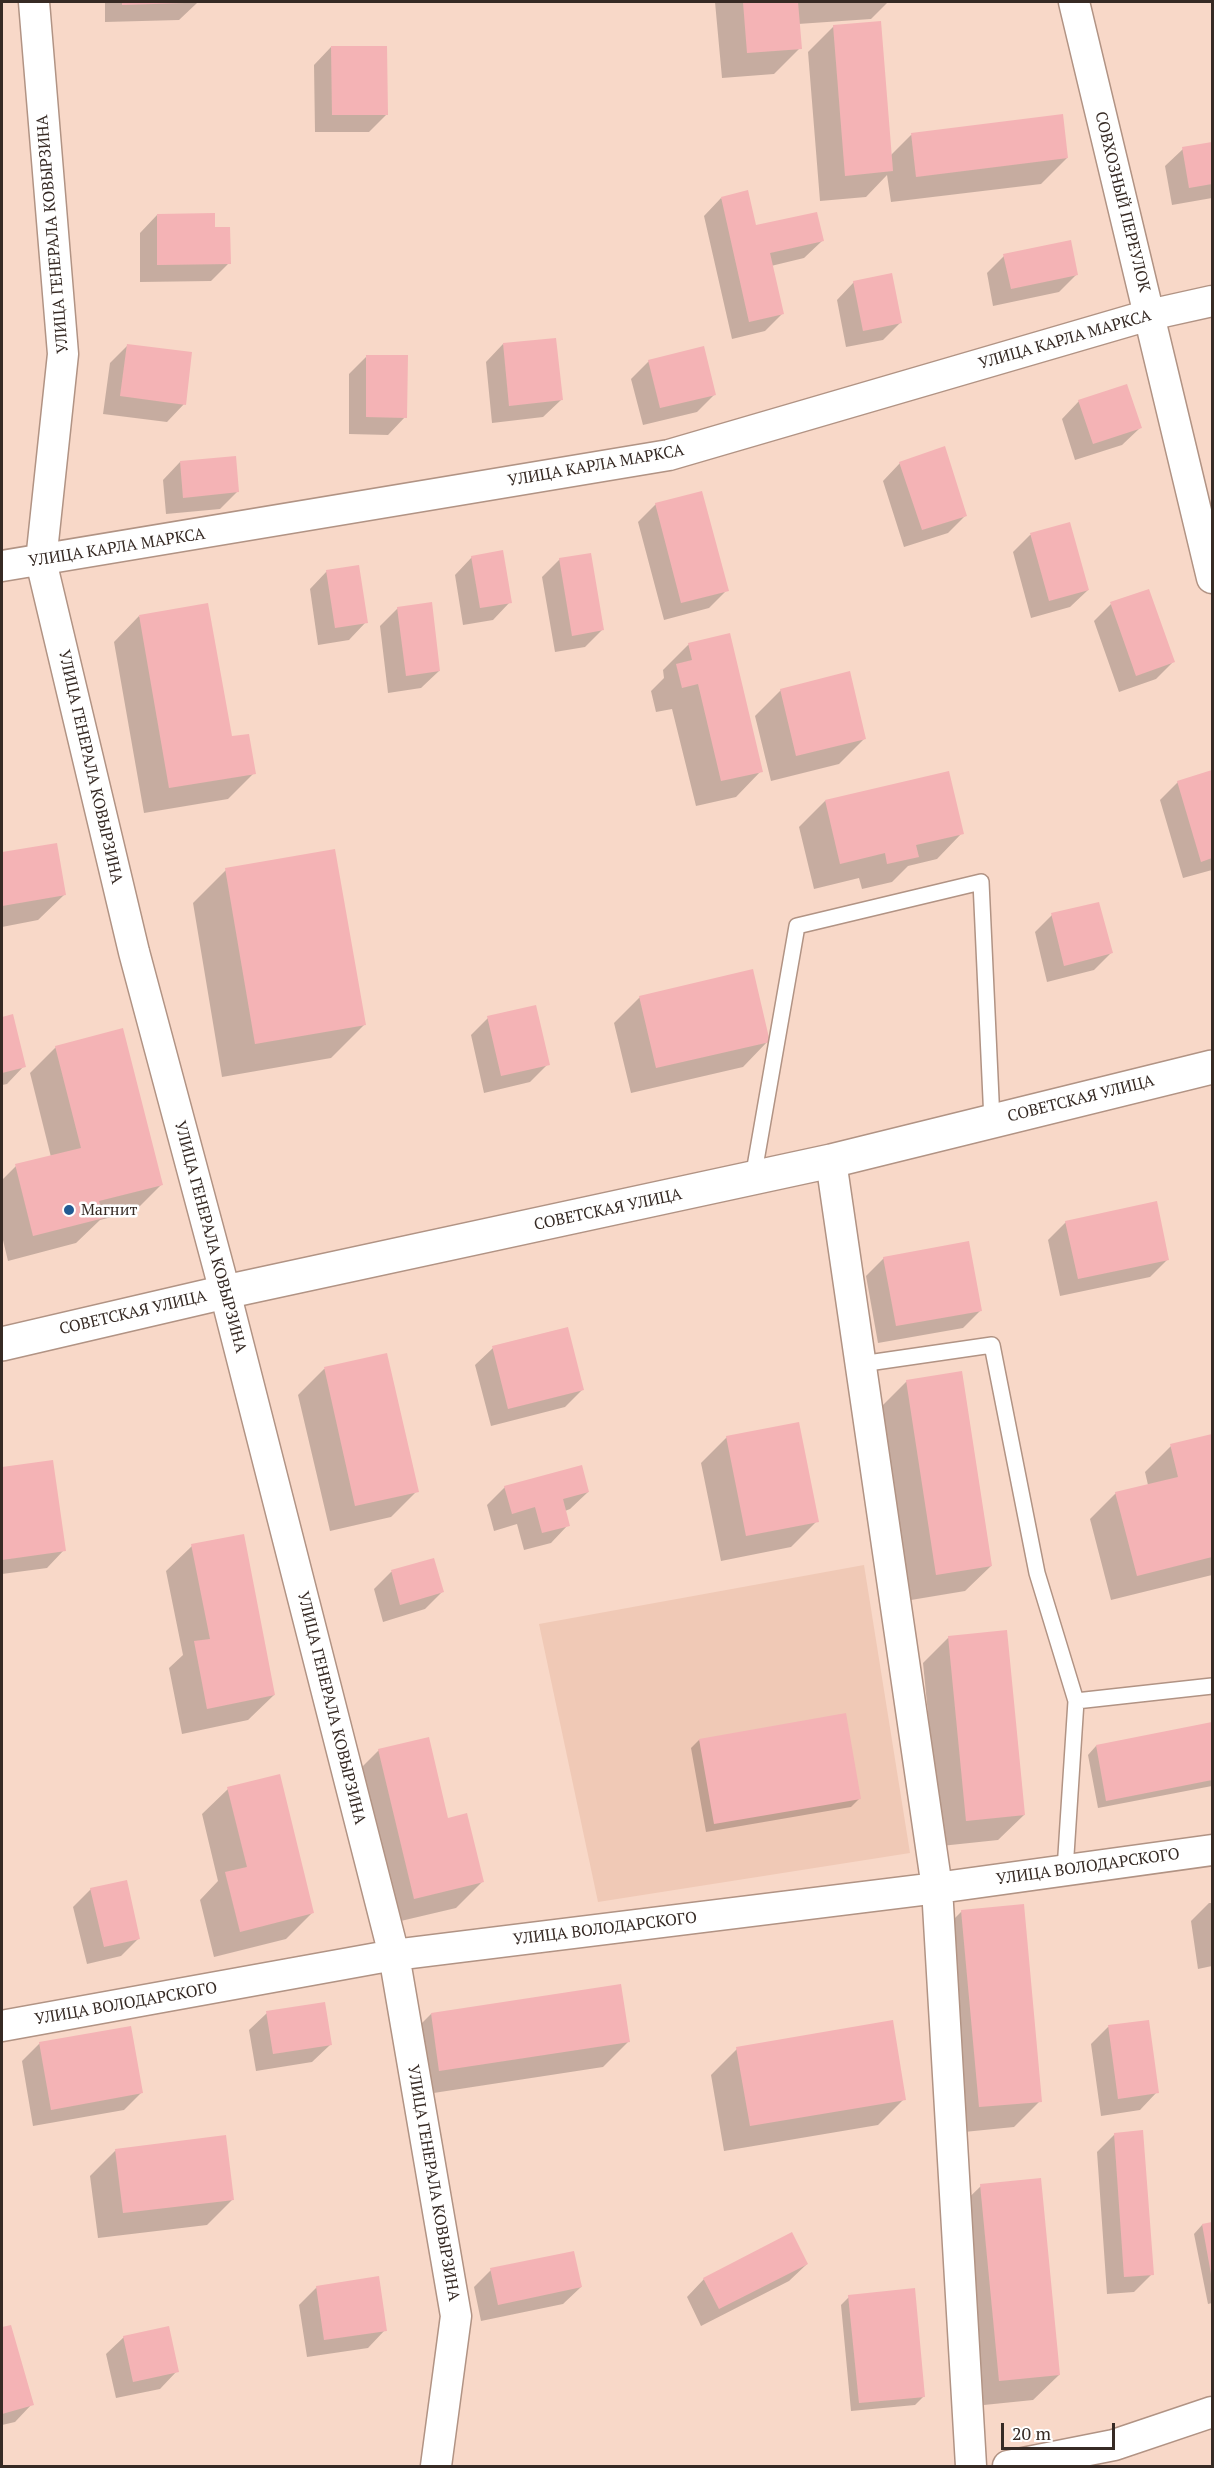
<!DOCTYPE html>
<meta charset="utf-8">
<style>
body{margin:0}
#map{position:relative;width:1214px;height:2468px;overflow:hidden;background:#f8d8c8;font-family:"PT Serif",serif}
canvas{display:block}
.frame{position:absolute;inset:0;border:3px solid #362a24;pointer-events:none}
.scale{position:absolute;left:1001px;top:2423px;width:114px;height:27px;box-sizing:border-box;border:3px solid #362a24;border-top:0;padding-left:8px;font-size:18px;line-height:21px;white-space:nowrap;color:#362a24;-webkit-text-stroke:4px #fff;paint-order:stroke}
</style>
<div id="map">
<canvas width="1214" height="2468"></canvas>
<div class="frame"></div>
<div class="scale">20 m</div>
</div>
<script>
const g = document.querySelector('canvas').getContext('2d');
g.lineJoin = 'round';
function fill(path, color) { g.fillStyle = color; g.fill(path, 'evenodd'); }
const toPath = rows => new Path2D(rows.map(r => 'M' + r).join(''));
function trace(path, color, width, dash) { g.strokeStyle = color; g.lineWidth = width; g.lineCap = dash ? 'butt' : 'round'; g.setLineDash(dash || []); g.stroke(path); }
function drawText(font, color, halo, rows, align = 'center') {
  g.font = font + ' "PT Serif",serif'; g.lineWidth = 5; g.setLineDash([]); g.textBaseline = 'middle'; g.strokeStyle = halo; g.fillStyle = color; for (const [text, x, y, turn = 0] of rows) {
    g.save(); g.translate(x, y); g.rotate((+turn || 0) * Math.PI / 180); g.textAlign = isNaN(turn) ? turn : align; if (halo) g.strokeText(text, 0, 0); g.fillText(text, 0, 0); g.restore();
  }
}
fill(toPath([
 [864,1565,910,1853,598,1902,539,1624]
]), '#f0c9b6');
fill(toPath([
 [105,2,197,2,197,3,179,20,105,22],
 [715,2,888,2,871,19,798,24,800,48,774,74,722,78],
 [834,26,890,156,911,135,1067,158,1041,184,891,202,887,175,866,197,820,201,808,52],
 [331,47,387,114,369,132,315,132,314,65],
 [1212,144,1212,198,1172,205,1165,166,1183,149],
 [721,198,755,227,822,241,804,258,771,266,782,314,765,331,732,339,704,216],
 [157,215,214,229,229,263,211,281,140,282,140,233],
 [1004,256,1077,274,1059,292,993,306,987,273],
 [854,282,901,322,883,340,846,347,837,300],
 [503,344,561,400,543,417,492,423,486,362],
 [128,345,184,404,167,422,103,414,110,363],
 [367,356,405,417,388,435,349,434,349,374],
 [649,361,714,395,697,412,643,425,631,379],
 [1079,401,1140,428,1122,445,1075,460,1062,419],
 [180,462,238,491,220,509,166,514,163,480],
 [900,463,966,515,948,533,904,547,883,481],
 [656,504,727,590,709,608,664,620,638,522],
 [1069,524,1088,590,1070,607,1031,618,1013,552,1030,535],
 [472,557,510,602,493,620,463,625,455,575],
 [560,559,603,629,585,647,555,652,542,577],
 [327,571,366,622,349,640,318,645,310,589],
 [1111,604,1173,662,1156,679,1119,692,1094,621],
 [398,608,439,671,421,688,388,693,380,626],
 [139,616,254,773,228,799,144,813,114,642],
 [689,644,761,771,736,797,696,806,672,709,656,712,651,691,664,678,663,670],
 [781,690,864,739,839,764,771,781,755,716],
 [1212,772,1212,870,1183,878,1160,800,1178,782],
 [948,773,962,833,937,859,908,866,892,882,862,889,859,878,814,889,799,827,825,801],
 [55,844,64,895,38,920,2,927,2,853],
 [226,870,364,1025,331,1058,222,1077,193,903],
 [1052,915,1111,953,1094,970,1047,982,1035,932],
 [640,997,768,1041,743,1067,631,1093,614,1023],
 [12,1016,24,1066,7,1084,2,1085,2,1018],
 [488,1018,548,1064,530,1082,484,1093,471,1035],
 [56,1047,161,1185,135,1211,100,1220,76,1243,8,1261,2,1236,2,1180,16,1166,51,1157,30,1073],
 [1066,1222,1168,1259,1150,1277,1060,1296,1048,1240],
 [884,1258,981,1310,963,1328,878,1343,866,1276],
 [493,1348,582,1390,565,1407,491,1426,475,1365],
 [386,1355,417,1491,391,1517,330,1531,298,1395,324,1369],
 [907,1381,991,1566,965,1591,911,1600,881,1407],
 [1212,1435,1212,1575,1111,1600,1090,1519,1116,1493,1148,1485,1145,1472,1171,1446],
 [727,1437,817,1521,791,1547,721,1561,701,1463],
 [51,1462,64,1550,47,1568,2,1574,2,1469],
 [505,1487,588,1492,570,1509,565,1511,568,1525,551,1543,524,1550,517,1524,494,1531,487,1505],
 [192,1546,274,1695,248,1720,182,1734,169,1668,183,1655,166,1571],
 [433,1560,442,1592,425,1609,383,1622,374,1589,391,1572],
 [949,1637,1024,1815,998,1840,941,1846,923,1663],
 [1212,1724,1212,1786,1098,1808,1088,1755,1096,1746],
 [699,1740,859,1799,851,1807,706,1832,691,1748],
 [379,1750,447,1820,482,1882,456,1908,388,1924,353,1776],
 [228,1789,312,1913,286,1939,214,1957,200,1900,218,1881,202,1814],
 [91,1889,139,1938,121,1956,87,1964,73,1907],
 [1209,1903,1212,1903,1212,1966,1198,1969,1191,1921],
 [962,1911,1040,2101,1014,2127,954,2133,936,1937],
 [267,2013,330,2045,312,2062,256,2071,249,2030],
 [431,2014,629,2041,603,2067,414,2096,405,2040],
 [1148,2022,1157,2092,1140,2110,1101,2116,1091,2044,1108,2027],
 [40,2043,141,2093,124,2110,33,2126,22,2061],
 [737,2049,904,2099,878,2125,724,2151,711,2075],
 [1115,2134,1152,2274,1134,2292,1107,2294,1097,2152],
 [116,2150,233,2199,207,2225,98,2238,90,2176],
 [981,2186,1059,2375,1033,2400,974,2406,955,2211],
 [1212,2223,1212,2303,1208,2304,1194,2234,1202,2225],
 [807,2264,789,2281,701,2326,687,2297,704,2279],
 [491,2270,581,2287,563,2304,481,2321,474,2287],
 [317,2287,385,2330,368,2348,307,2357,299,2305],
 [849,2297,924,2396,915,2405,851,2411,841,2305],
 [10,2326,32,2404,15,2422,2,2425,2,2329],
 [124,2337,177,2371,160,2389,116,2398,106,2354]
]), '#0003');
fill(toPath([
 [122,2,184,2,184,3,122,5],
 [743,2,798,2,802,49,747,53],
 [881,21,893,171,845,176,833,25],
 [331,46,387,46,388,115,332,115],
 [1063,114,1068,158,916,177,911,133],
 [1212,142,1212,184,1189,188,1182,147],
 [748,190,756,225,817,212,824,241,770,253,784,314,749,322,721,197],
 [215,213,215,227,230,227,231,264,157,265,157,214],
 [1071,240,1078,275,1011,289,1003,254],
 [892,273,902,323,863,331,853,281],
 [556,338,563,400,509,406,503,343],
 [127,344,192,352,186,405,120,396],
 [704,346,716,395,660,408,648,360],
 [366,355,408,355,407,418,366,417],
 [1127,384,1142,428,1093,444,1078,400],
 [945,446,967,516,922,530,899,462],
 [236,456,239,492,183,498,180,461],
 [702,491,729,591,681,603,655,503],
 [1070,522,1089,590,1049,601,1030,533],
 [503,550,512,603,480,608,471,556],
 [591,553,604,630,572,636,559,558],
 [359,565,368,623,335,628,326,570],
 [1149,589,1175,662,1136,676,1110,602],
 [432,602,440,671,406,676,397,607],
 [208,603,232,736,249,734,256,774,169,788,139,615],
 [730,633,763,772,721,781,698,684,682,688,676,664,692,660,688,643],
 [850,671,866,739,796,756,780,689],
 [1212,770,1212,858,1201,862,1177,781],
 [949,771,964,834,916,845,919,857,887,864,885,853,840,864,825,800],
 [57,843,66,895,2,906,2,852],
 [335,849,366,1025,255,1044,225,868],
 [1099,902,1113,953,1064,966,1051,913],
 [753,969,770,1042,656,1068,639,996],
 [536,1005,550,1065,501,1076,487,1016],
 [13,1014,26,1067,2,1073,2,1017],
 [123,1028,163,1185,99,1201,104,1218,33,1236,15,1164,81,1148,55,1046],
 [1157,1201,1169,1260,1078,1279,1065,1221],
 [969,1241,982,1311,896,1326,883,1257],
 [568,1327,584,1390,508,1409,492,1346],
 [387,1353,419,1492,355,1506,324,1367],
 [962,1371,992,1566,936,1575,906,1380],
 [799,1422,819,1522,746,1536,726,1436],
 [1212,1434,1212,1557,1137,1576,1115,1492,1178,1477,1170,1444],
 [53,1460,66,1551,2,1560,2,1467],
 [582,1465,589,1492,563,1499,570,1526,542,1533,535,1507,512,1514,504,1486],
 [244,1534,275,1695,207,1709,194,1641,210,1639,191,1544],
 [434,1558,444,1592,400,1605,391,1570],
 [1007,1630,1025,1815,966,1821,948,1636],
 [846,1713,861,1799,714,1824,699,1739],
 [1212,1722,1212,1780,1106,1801,1096,1745],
 [429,1737,448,1818,467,1813,484,1882,414,1899,378,1749],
 [280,1774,314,1913,240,1932,225,1872,247,1867,227,1787],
 [127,1880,140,1939,104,1947,90,1888],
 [1024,1904,1042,2102,979,2107,961,1910],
 [621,1984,630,2042,439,2071,431,2013],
 [325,2002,332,2045,273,2054,266,2011],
 [893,2020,906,2100,750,2126,736,2047],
 [1149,2020,1159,2093,1118,2099,1108,2025],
 [131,2026,143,2093,51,2110,39,2042],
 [1143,2130,1154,2275,1124,2277,1114,2133],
 [226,2135,234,2200,123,2213,115,2149],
 [1041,2178,1060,2375,999,2381,980,2184],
 [1212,2222,1212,2274,1211,2274,1202,2224],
 [792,2232,808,2264,719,2309,703,2278],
 [574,2251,582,2287,498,2305,490,2268],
 [379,2276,387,2331,324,2340,316,2286],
 [915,2288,925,2397,859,2403,848,2295],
 [11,2325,34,2405,2,2414,2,2327],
 [169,2326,179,2372,133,2382,123,2336]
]), '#f4b3b5');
const service = toPath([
 [753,1178,797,926,981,882,992,1121],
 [861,1364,992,1345,1037,1573,1076,1701,1065,1870],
 [1076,1701,1212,1686]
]);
const minor = toPath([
 [34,2,63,354,41,561,134,952,225,1292,394,1955,456,2316,436,2466],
 [1074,2,1212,578],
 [2,566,669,455,1149,315,1212,301],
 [831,1161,937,1888,971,2466],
 [2,2026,394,1955,937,1888,1212,1850],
 [1008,2466,1114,2445,1212,2412]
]);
const tertiary = toPath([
 [2,1344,225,1292,831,1161,1212,1067]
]);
trace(service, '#b19384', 18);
trace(minor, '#b19384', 33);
trace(tertiary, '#b19384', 36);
trace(service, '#fff', 15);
trace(minor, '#fff', 30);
trace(tertiary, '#fff', 33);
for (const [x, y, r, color] of [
 [69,1210,6,"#225b93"]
]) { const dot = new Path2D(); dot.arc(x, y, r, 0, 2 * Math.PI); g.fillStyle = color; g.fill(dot); trace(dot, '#fff', 2); }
drawText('16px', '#362a24', '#fff', [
 ["СОВХОЗНЫЙ ПЕРЕУЛОК",1122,202,76],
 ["УЛИЦА ГЕНЕРАЛА КОВЫРЗИНА",53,234,-95],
 ["УЛИЦА КАРЛА МАРКСА",1065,340,-16],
 ["УЛИЦА КАРЛА МАРКСА",596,466,-10],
 ["УЛИЦА КАРЛА МАРКСА",117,548,-9],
 ["УЛИЦА ГЕНЕРАЛА КОВЫРЗИНА",90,767,77],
 ["СОВЕТСКАЯ УЛИЦА",1081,1099,-14],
 ["СОВЕТСКАЯ УЛИЦА",608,1210,-12],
 ["УЛИЦА ГЕНЕРАЛА КОВЫРЗИНА",210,1237,75],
 ["СОВЕТСКАЯ УЛИЦА",133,1313,-13],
 ["УЛИЦА ГЕНЕРАЛА КОВЫРЗИНА",331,1708,76],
 ["УЛИЦА ВОЛОДАРСКОГО",1088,1867,-8],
 ["УЛИЦА ВОЛОДАРСКОГО",605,1929,-7],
 ["УЛИЦА ВОЛОДАРСКОГО",126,2004,-10],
 ["УЛИЦА ГЕНЕРАЛА КОВЫРЗИНА",433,2183,80]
]);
drawText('16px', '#362a24', '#fff', [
 ["Магнит",81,1210]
], 'left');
</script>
